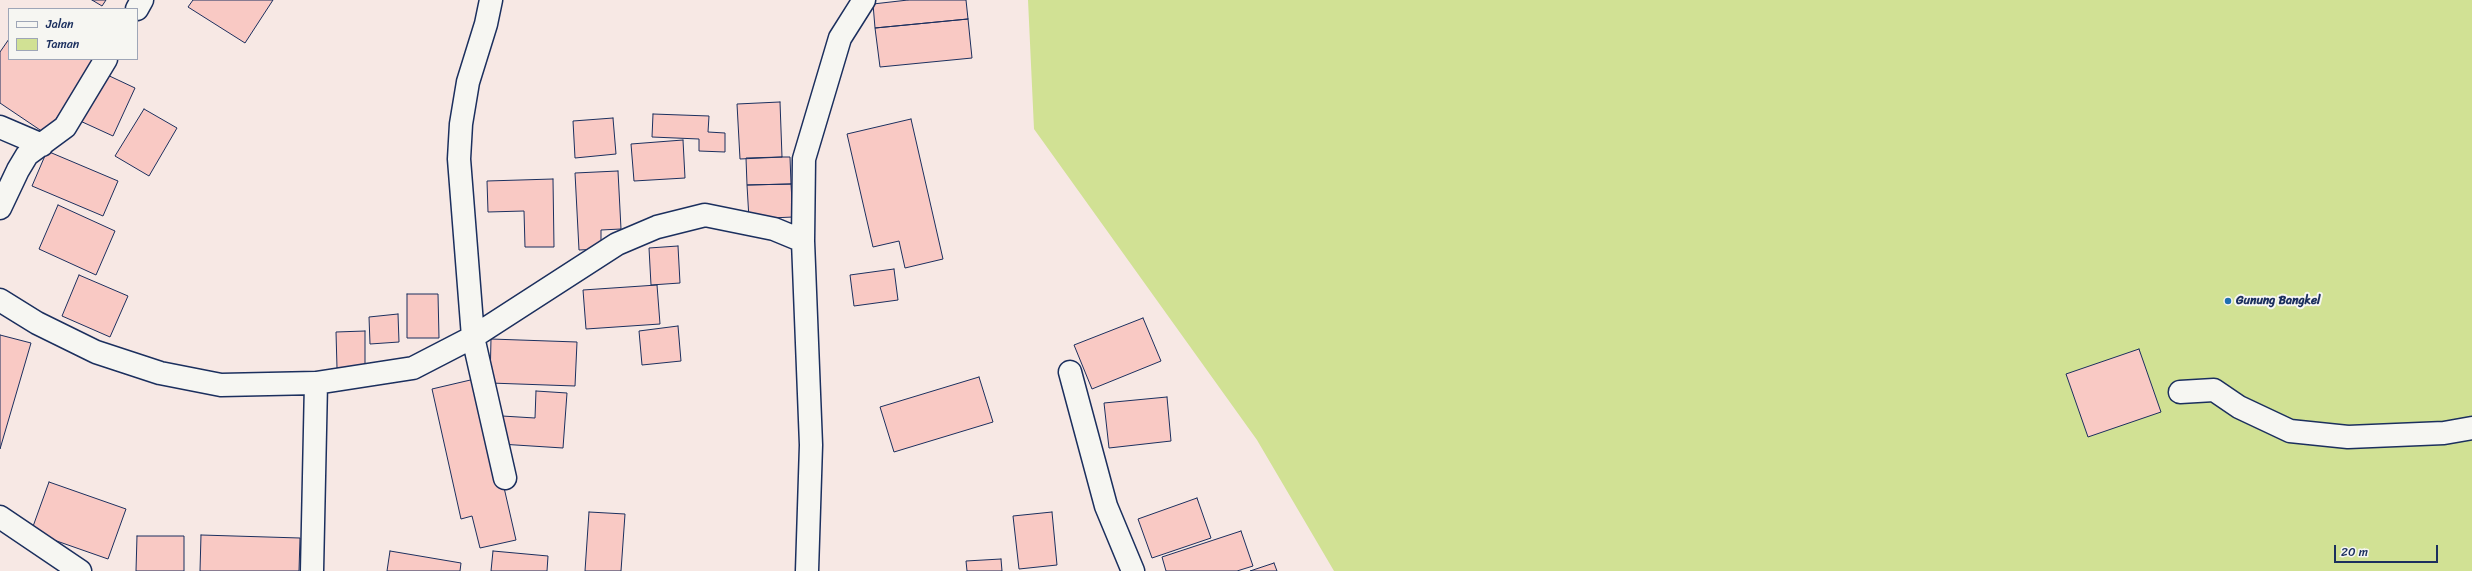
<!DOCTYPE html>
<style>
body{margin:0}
#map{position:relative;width:2472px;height:571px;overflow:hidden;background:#f7e8e4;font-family:Sriracha,sans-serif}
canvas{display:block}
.legend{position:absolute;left:8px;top:8px;width:130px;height:52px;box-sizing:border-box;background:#f6f6f2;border:1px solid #9ea6b7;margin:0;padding:5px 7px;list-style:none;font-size:12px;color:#1b2f5e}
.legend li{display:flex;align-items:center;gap:8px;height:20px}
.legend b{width:20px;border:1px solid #9ea6b7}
.scale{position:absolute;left:2334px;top:545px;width:104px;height:18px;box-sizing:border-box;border:2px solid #1b2f5e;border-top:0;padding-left:5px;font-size:12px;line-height:14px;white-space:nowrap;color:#1b2f5e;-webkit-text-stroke:3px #f6f6f2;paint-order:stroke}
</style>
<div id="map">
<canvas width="2472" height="571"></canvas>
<ul class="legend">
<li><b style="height:5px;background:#f6f6f2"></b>Jalan</li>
<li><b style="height:11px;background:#d1e194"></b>Taman</li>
</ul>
<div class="scale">20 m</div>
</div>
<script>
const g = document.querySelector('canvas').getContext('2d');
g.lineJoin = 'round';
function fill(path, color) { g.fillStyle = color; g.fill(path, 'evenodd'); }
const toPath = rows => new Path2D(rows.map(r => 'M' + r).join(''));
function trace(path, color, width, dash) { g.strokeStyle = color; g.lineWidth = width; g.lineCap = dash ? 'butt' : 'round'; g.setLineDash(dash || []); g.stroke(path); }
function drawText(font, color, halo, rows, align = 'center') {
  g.font = font + ' Sriracha,sans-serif'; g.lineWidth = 4; g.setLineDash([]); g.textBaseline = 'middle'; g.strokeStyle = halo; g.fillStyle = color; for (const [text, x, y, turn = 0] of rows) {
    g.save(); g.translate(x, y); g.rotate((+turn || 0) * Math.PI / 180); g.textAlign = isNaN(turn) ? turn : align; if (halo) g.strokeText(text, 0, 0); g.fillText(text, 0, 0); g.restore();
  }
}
fill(toPath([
 [1028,0,2472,0,2472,571,1334,571,1257,440,1034,129]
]), '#d1e194');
const building = toPath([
 [92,0,106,0,102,6,92,0],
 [193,0,273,0,245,43,188,7,193,0],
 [908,0,966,0,968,19,875,28,873,4,908,0],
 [968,19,972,58,880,67,875,28,968,19],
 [9,39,9,59,96,59,46,134,0,103,0,52,9,39],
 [101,72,135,88,113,136,78,120,101,72],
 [780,102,782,157,740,159,737,104,780,102],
 [144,109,177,128,149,176,115,156,144,109],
 [653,114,709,116,708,132,725,133,725,152,699,151,699,139,652,137,653,114],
 [613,118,616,154,575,158,573,121,613,118],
 [911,119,943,259,905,268,899,241,873,247,847,134,911,119],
 [683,140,685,178,634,181,631,144,683,140],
 [47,151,118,181,103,216,32,186,47,151],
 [782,157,790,157,791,184,747,185,746,158,782,157],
 [618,171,621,229,601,230,601,249,579,250,575,173,618,171],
 [553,179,554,247,525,247,524,211,488,212,487,181,553,179],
 [791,184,793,217,749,219,747,185,791,184],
 [58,205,115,231,96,275,39,249,58,205],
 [678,246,680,283,651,285,649,248,678,246],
 [894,269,898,300,854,306,850,275,894,269],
 [79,275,128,296,110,337,62,316,79,275],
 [657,285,660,324,586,329,583,290,657,285],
 [407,294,438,294,439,338,407,338,407,294],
 [398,314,399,342,370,344,369,317,398,314],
 [1143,318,1161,361,1092,389,1074,345,1143,318],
 [678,326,681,361,642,365,639,331,678,326],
 [365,331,365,368,337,368,336,332,365,331],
 [0,335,31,343,0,449,0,335],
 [491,339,577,342,575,386,490,383,491,339],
 [2139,349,2161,412,2088,437,2066,374,2139,349],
 [979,377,993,422,894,452,880,407,979,377],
 [479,378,516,540,480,548,472,516,461,519,432,389,479,378],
 [536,391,567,393,563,448,500,444,502,416,535,418,536,391],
 [1167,397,1171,441,1109,448,1104,403,1167,397],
 [49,482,126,509,108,559,31,532,49,482],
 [1197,498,1211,538,1152,558,1138,519,1197,498],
 [589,512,625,514,621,571,585,571,589,512],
 [1052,512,1057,565,1019,569,1013,516,1052,512],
 [1241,531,1253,566,1237,571,1166,571,1162,557,1241,531],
 [201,535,300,538,299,571,200,571,201,535],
 [137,536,184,536,184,571,136,571,137,536],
 [390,551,461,563,460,571,387,571,390,551],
 [493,551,548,556,547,571,491,571,493,551],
 [1001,559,1002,571,967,571,966,561,1001,559],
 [1274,563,1277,571,1250,571,1274,563]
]);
fill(building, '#f9c9c4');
trace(building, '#1b2f5e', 1);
const minor = toPath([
 [491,0,486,24,468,82,461,124,459,159,473,337,505,478],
 [137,9,142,0],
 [0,127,42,145],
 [0,208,18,170,27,155,65,127,106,59],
 [0,300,37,323,96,352,160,373,221,385,316,383],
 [1070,372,1106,506,1133,571],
 [2180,392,2214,390,2239,407,2290,431,2348,437,2444,433,2472,428],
 [0,517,80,571],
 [312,571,316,383,413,368,473,337,617,244,657,227,705,215,774,229,803,241],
 [807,571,811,445,803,241,804,159,840,38,864,0]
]);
trace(minor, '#1b2f5e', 25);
trace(minor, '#f6f6f2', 22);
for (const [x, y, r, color] of [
 [2228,301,4,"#1f6fb2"]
]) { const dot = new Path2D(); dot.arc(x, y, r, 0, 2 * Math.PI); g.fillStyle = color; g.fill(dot); trace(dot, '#f6f6f2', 1.5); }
drawText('bold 12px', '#1b2f5e', '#f6f6f2', [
 ["Gunung Bangkel",2236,301]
], 'left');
</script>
